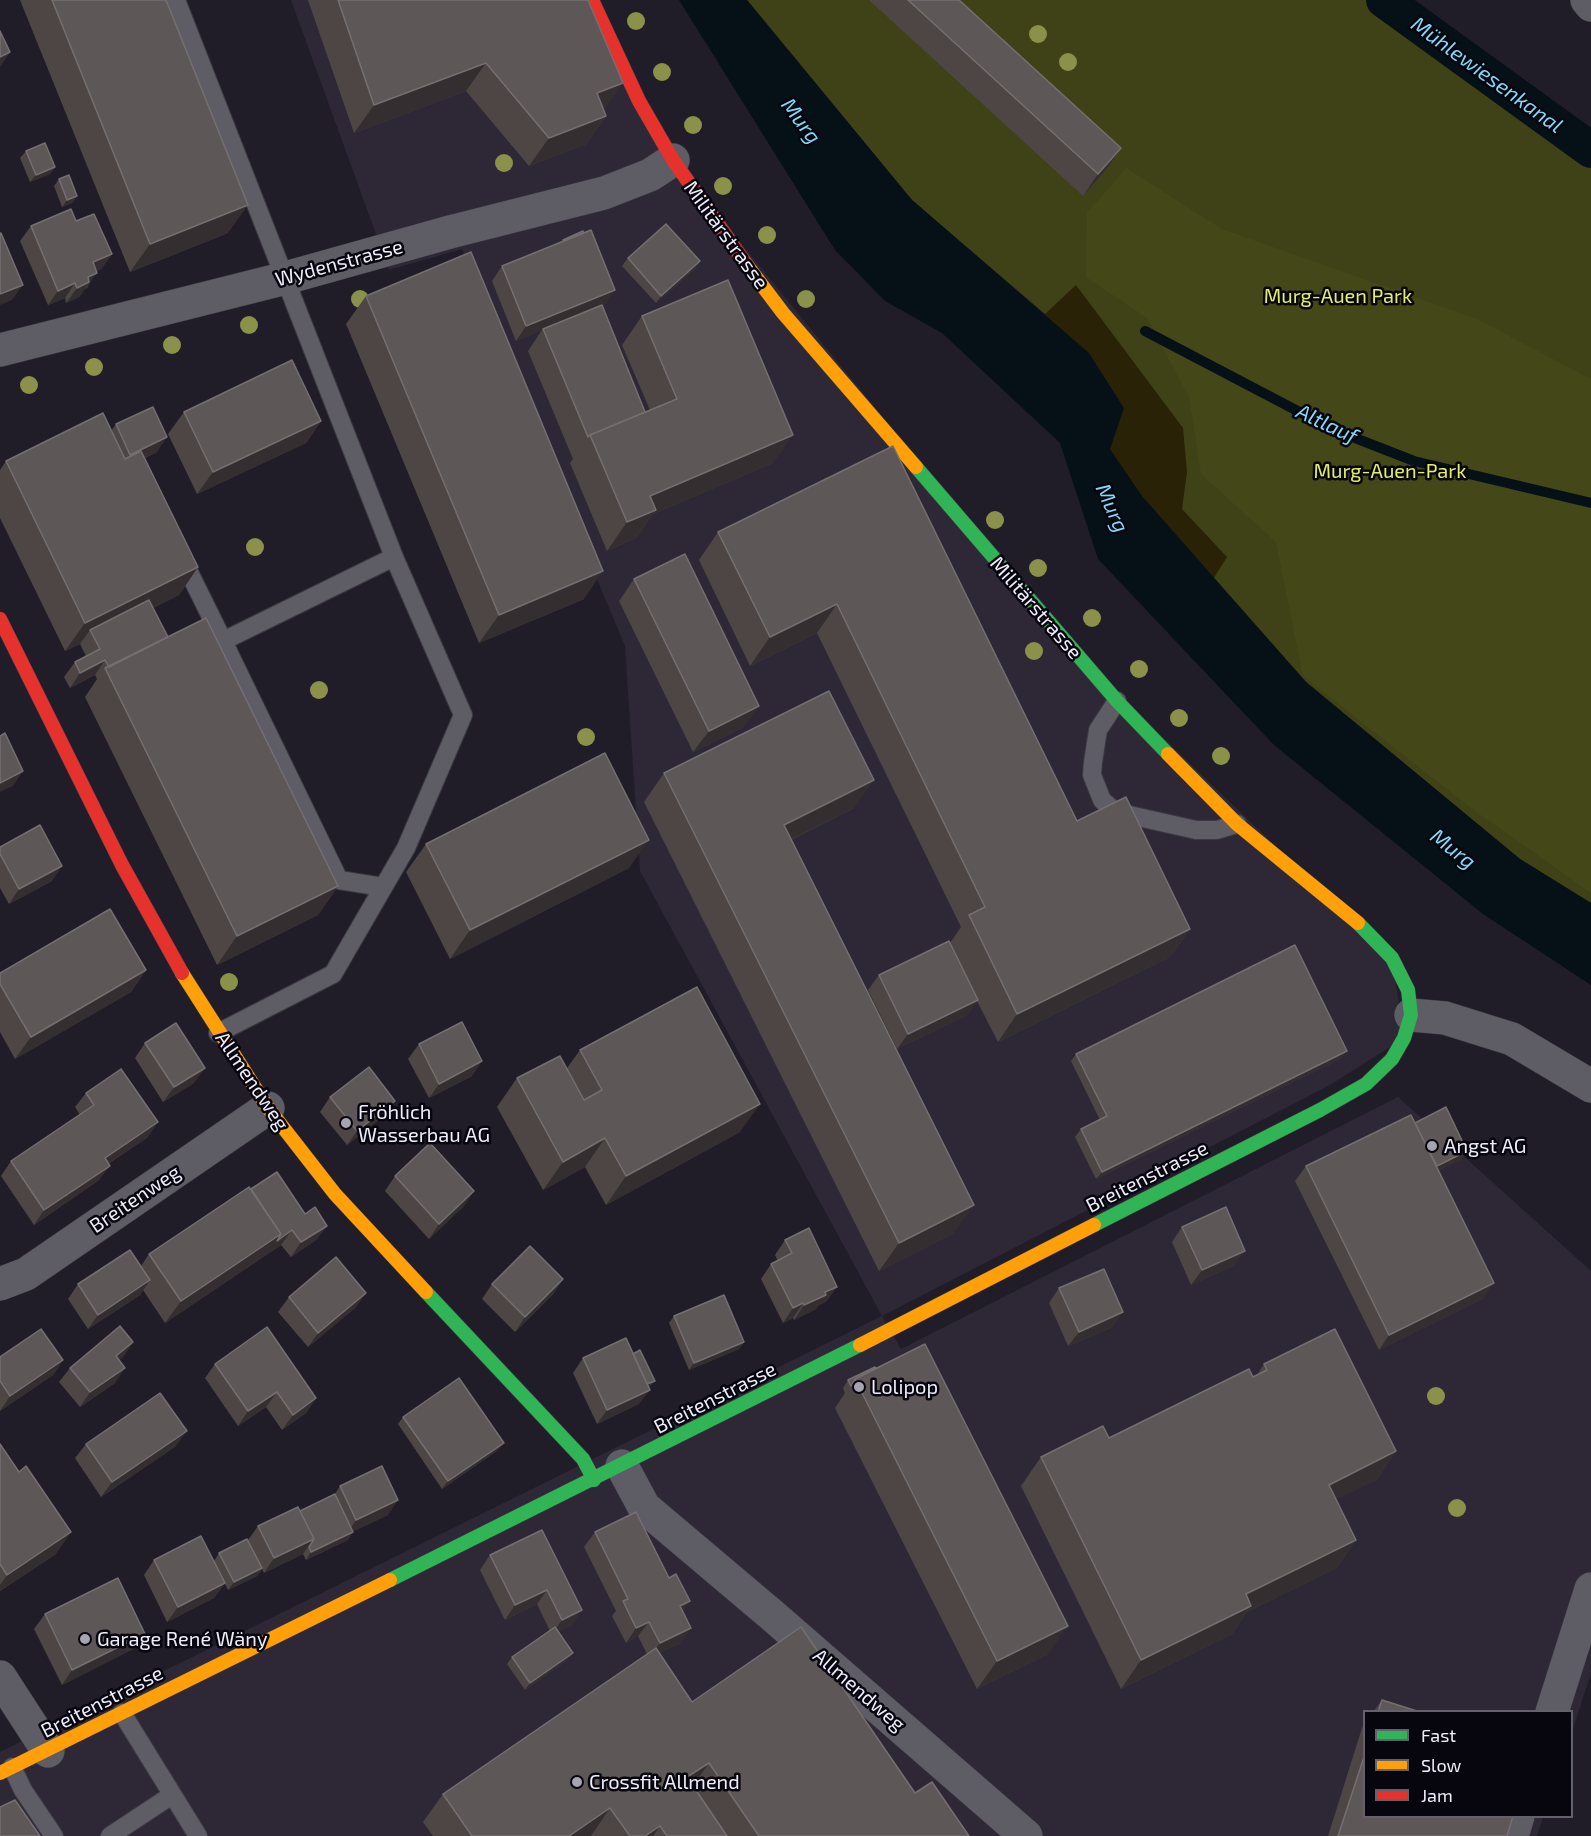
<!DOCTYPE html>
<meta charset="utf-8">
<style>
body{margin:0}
#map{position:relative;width:1591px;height:1836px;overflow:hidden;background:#201d28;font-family:"Exo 2",sans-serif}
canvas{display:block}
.legend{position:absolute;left:1363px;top:1710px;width:210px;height:108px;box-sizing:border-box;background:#07060e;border:2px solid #63626c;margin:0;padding:8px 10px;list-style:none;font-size:18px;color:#eeecfa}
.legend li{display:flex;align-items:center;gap:12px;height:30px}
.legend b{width:30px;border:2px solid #63626c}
</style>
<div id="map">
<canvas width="1591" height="1836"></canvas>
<ul class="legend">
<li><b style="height:8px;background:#30b455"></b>Fast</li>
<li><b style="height:8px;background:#ff9f0a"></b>Slow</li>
<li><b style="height:8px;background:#e5322d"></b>Jam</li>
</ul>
</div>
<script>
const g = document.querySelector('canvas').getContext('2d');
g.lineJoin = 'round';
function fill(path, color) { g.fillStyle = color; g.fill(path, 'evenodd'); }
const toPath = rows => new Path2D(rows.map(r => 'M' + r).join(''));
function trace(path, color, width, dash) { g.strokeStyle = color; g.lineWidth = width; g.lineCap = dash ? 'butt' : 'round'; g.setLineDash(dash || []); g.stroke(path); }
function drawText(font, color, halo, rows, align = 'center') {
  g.font = font + ' "Exo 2",sans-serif'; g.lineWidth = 5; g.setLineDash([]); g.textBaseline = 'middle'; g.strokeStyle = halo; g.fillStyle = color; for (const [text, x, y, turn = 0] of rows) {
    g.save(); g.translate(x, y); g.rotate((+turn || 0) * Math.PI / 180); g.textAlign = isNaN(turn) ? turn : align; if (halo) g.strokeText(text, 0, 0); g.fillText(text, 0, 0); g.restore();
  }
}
fill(toPath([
 [291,0,593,0,673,160,1074,652,1392,958,1404,1038,1330,1085,882,1316,901,1349,1398,1097,1591,1271,1591,1673,1572,1732,1572,1712,1364,1712,1364,1816,1543,1817,1537,1836,0,1836,0,1752,882,1316,640,871,625,646,486,315,462,249,389,270]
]), '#2e2836');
fill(toPath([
 [747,0,1379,0,1591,157,1591,903,1520,859,1305,681,1194,613,1045,314,912,200]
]), '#3e4216');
fill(toPath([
 [1126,168,1222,229,1477,319,1591,379,1591,893,1471,808,1303,676,1276,542,1201,474,1189,397,1147,318,1086,277,1087,213]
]), '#444818');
fill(toPath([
 [1076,285,1183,428,1187,472,1182,509,1227,557,1210,584,1132,499,1045,314]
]), '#2a2207');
fill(toPath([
 [679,0,747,0,912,200,1089,353,1124,408,1110,449,1142,496,1307,683,1520,859,1591,903,1591,985,1483,914,1274,745,1098,559,1060,443,942,333,885,301,835,250]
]), '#051117');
trace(toPath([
 [1145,331,1332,429,1414,461,1591,503]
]), '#051117', 10);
trace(toPath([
 [1384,0,1591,150]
]), '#051117', 36);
const lane = toPath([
 [176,0,394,557,223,641,181,556],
 [223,641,339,880,383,887],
 [1117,701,1098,730,1093,762,1092,775,1102,800,1112,809,1125,814,1196,830,1217,830,1237,824],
 [218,1033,333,974,406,848,463,715,394,557],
 [122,1713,198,1836],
 [12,1767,23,1790,54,1836],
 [110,1836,172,1795]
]);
const street = toPath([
 [1587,0,1591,5],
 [0,350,282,279,450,232,604,193,650,175,673,160],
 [1411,1015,1445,1018,1512,1039,1591,1086],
 [0,1284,26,1274,268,1108],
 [622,1466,644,1507,773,1616,1026,1836],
 [0,1677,48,1751],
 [1552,1712,1591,1589],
 [1512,1836,1518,1816]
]);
const fast = toPath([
 [916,467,1117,701,1168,754],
 [1094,1225,1320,1110,1366,1084,1392,1059,1404,1038,1411,1015,1408,990,1392,958,1358,923],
 [426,1292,583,1459,594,1480],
 [390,1580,860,1345]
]);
const slow = toPath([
 [746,264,783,313,916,467],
 [1168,754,1237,824,1358,923],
 [182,973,268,1108,335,1194,426,1292],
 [860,1345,1094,1225],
 [0,1773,390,1580]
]);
const jam = toPath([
 [592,0,639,101,673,160,746,264],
 [0,619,122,865,182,973]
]);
trace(lane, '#3b3a42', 20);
trace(street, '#3b3a42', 34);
trace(fast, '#3b3a42', 15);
trace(slow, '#3b3a42', 15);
trace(jam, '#3b3a42', 15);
trace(lane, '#5e5c65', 18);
trace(street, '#5e5c65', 33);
trace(fast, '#30b455', 14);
trace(slow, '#ff9f0a', 14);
trace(jam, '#e5322d', 14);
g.fillStyle = '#8b904a';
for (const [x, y] of [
 [636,21],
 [1038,34],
 [1068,62],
 [662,72],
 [693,125],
 [504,163],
 [723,186],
 [767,235],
 [360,299],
 [806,299],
 [249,325],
 [172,345],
 [94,367],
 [29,385],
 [995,520],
 [255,547],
 [1038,568],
 [1092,618],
 [1034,651],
 [1139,669],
 [319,690],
 [1179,718],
 [586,737],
 [1221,756],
 [229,982],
 [1436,1396],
 [1457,1508]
]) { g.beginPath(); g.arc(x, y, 9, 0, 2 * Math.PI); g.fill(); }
fill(toPath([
 [20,0,166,0,228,233,130,272],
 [308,0,588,0,604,110,606,116,586,144,529,166,466,91,354,133],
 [869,0,959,0,1106,170,1083,196],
 [26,151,55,167,50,174,30,182,20,158],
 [59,179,77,196,72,203,62,207,54,186],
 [76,221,112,254,101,269,96,271,87,288,85,289,79,297,66,303,65,298,48,305,20,241,31,226],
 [563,240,605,305,602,306,645,412,650,410,622,345,642,316,773,463,653,514,636,538,607,551,570,463,573,459,528,351,542,330,516,341,492,281,502,266,561,243],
 [628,258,700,261,695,269,656,303,622,266],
 [366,296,584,599,479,643,346,324],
 [184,412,321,421,306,443,197,494,168,434],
 [116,424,157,452,145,458,198,567,179,595,153,608,168,637,338,886,318,915,217,965,85,697,97,679,95,675,70,688,64,677,75,662,86,656,80,644,65,651,0,518,0,470,6,461,111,431],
 [893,446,1077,821,1190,929,1170,957,998,1042,977,1001,967,1015,897,1049,868,990,879,975,950,943,961,927,817,633,750,666,699,560,718,532],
 [634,579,744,727,693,752,619,601],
 [664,773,854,808,791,840,954,1233,879,1271,644,802],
 [426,844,629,868,450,959,406,872],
 [0,847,52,881,9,904,0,888],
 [146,970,131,992,15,1059,0,1032,0,973],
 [145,1043,194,1083,163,1102,135,1058],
 [419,1044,472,1076,429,1098,408,1059],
 [580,1050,740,1132,606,1205,585,1167,543,1190,497,1107,517,1078,567,1068],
 [1076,1054,1342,1058,1096,1179,1075,1137,1081,1129,1100,1120,1071,1061],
 [86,1093,148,1137,108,1164,99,1180,34,1225,1,1176,11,1161,80,1115,75,1107],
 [330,1097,395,1101,385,1115,347,1145,320,1112],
 [1415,1123,1462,1159,1439,1170,1484,1298,1379,1350,1295,1181,1306,1166],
 [395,1176,464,1206,429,1239,385,1191],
 [251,1189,305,1214,327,1226,316,1240,291,1257,281,1245,165,1323,143,1290,140,1295,88,1329,68,1299,78,1284,141,1266,149,1254],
 [1182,1227,1235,1265,1191,1285,1172,1242],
 [785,1240,827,1301,819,1305,816,1309,794,1320,793,1318,783,1323,761,1279,771,1264,778,1261,775,1255],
 [563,1279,553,1294,515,1332,482,1299,492,1284],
 [1059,1288,1113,1327,1068,1346,1049,1303],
 [366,1293,355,1308,308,1347,278,1312,289,1297],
 [674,1316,744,1342,739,1349,689,1370,669,1323],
 [133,1342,123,1357,119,1360,115,1383,80,1407,59,1382,70,1368],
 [0,1357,63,1360,53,1375,0,1411],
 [583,1358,639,1404,597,1424,573,1373],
 [215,1364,316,1398,306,1413,282,1430,266,1407,238,1426,205,1378],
 [1264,1364,1396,1451,1376,1480,1336,1499,1356,1540,1336,1568,1247,1612,1232,1634,1121,1689,1021,1486,1041,1457,1109,1438,1253,1377,1257,1375],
 [875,1367,1048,1654,977,1689,835,1408,845,1393,843,1388,848,1380],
 [403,1417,498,1450,442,1489,398,1424],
 [0,1444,56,1554,0,1591],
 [86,1444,176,1446,101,1497,75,1458],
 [340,1486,388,1515,353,1531,348,1540,306,1560,303,1554,264,1573,262,1569,257,1576,228,1590,215,1564,225,1583,214,1598,167,1622,144,1575,154,1560,214,1561,219,1553,248,1540,258,1526,300,1511,335,1494],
 [542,1530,572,1625,558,1631,573,1653,567,1660,525,1690,507,1664,512,1657,550,1631,537,1604,505,1620,480,1570,490,1555],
 [595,1532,683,1612,681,1643,659,1653,692,1702,915,1793,969,1836,433,1836,423,1822,443,1794,647,1654,638,1636,626,1643,612,1616,616,1611,584,1547],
 [45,1614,145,1634,135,1648,62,1685,34,1629],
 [1382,1700,1420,1712,1373,1712],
 [1365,1724,1365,1816,1507,1836,1328,1836,1362,1728]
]), '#4d4644');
fill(toPath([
 [10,52,0,67,0,57],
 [486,63,466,91,354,133,374,105],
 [623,83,603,111,597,93],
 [606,116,586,144,529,166,549,138],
 [1121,148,1106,170,1083,196,1098,174],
 [55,167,50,174,30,182,36,175],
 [77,196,72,203,62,207,67,200],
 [248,205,228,233,130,272,150,244],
 [112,254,101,269,82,277,93,262],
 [700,261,695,269,656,303,661,296],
 [97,273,79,297,66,303,77,288,88,277],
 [75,283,65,298,48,305,58,291],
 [23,285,12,300,0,305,0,294],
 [615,290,605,305,544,330,543,329,542,330,516,341,526,326],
 [321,421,306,443,197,494,213,472],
 [793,435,773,463,653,514,636,538,607,551,627,522,650,496],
 [167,437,157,452,120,470,130,455],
 [198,567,179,595,94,637,90,630,80,644,65,651,85,623],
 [603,571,584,599,479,643,499,615],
 [837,604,817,633,750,666,770,637],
 [105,660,95,675,70,688,80,673],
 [759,706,744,727,693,752,709,731],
 [23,771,13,786,0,792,0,783],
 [874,780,854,808,764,853,784,825],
 [649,840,629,868,450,959,470,930],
 [62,866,52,881,9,904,19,889],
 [338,886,318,915,217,965,237,936],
 [1190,929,1170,957,998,1042,1017,1014],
 [146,970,131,992,15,1059,31,1037],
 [978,1000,967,1015,897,1049,908,1034],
 [1347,1051,1342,1058,1096,1179,1102,1172],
 [482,1061,472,1076,429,1098,439,1084],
 [205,1068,194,1083,163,1102,174,1087],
 [395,1101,385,1115,347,1145,357,1131],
 [760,1104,740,1132,606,1205,626,1176],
 [158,1122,148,1137,94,1173,105,1158],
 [605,1138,585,1167,543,1190,563,1162],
 [1467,1151,1462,1159,1424,1177,1429,1170],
 [110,1166,99,1180,34,1225,44,1210],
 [474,1191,464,1206,429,1239,439,1224],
 [974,1205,954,1233,879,1271,899,1243],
 [327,1226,316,1240,291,1257,301,1242],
 [292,1230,281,1245,165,1323,181,1301,281,1234],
 [1245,1251,1235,1265,1191,1285,1202,1270],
 [563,1279,553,1294,515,1332,525,1317],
 [150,1280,140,1295,88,1329,98,1315],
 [1494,1283,1484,1298,1379,1350,1389,1335],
 [837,1287,827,1301,819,1305,816,1309,794,1320,804,1305,825,1292],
 [366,1293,355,1308,308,1347,318,1333],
 [803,1303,793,1318,783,1323,793,1308],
 [1123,1312,1113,1327,1068,1346,1079,1332],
 [133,1342,123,1357,106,1371,116,1356],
 [744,1342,739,1349,689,1370,694,1363],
 [63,1360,53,1375,0,1411,10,1396],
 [125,1368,115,1383,80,1407,90,1392],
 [655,1381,649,1388,640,1387],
 [650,1390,639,1404,597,1424,607,1410],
 [277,1392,266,1407,238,1426,248,1411],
 [316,1398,306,1413,282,1430,293,1415],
 [187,1431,176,1446,101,1497,112,1482],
 [504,1443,498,1450,442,1489,448,1481],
 [1396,1451,1376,1480,1309,1513,1329,1485],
 [398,1500,388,1515,346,1535,356,1520],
 [71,1532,56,1554,0,1591,0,1585,7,1575],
 [353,1532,348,1540,306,1560,311,1552],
 [314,1539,303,1554,264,1573,274,1558],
 [1356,1540,1336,1568,1247,1612,1232,1634,1121,1689,1141,1660,1246,1594],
 [262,1568,257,1576,228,1590,234,1582],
 [225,1583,214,1598,167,1622,178,1607],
 [547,1590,537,1604,505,1620,515,1605],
 [690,1601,680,1616,680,1606],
 [582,1610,572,1625,552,1634,562,1620],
 [649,1622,638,1636,626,1643,636,1628],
 [1068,1626,1048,1654,977,1689,997,1661],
 [691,1628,681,1643,649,1658,660,1643],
 [145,1634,135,1648,62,1685,72,1670],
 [573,1653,567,1660,525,1690,530,1683],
 [709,1763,689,1791,687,1777],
 [610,1808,591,1836,569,1836],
 [660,1826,653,1836,645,1836]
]), '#342e30');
const building = toPath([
 [52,0,166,0,248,205,150,244,52,0],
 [338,0,588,0,623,83,597,93,606,116,549,138,486,63,374,105,338,0],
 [908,0,959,0,1121,148,1098,174,908,0],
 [0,31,10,52,0,57,0,31],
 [45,143,55,167,36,175,26,151,45,143],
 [69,175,77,196,67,200,59,179,69,175],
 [71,209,76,221,94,214,112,254,93,262,97,273,88,277,89,282,77,288,75,283,58,291,31,226,71,209],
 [666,224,700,261,661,296,628,258,666,224],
 [591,230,615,290,526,326,502,266,591,230],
 [583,231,584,233,564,241,563,240,583,231],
 [0,233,1,233,23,285,0,294,0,233],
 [471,252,603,571,499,615,366,296,471,252],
 [728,280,793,435,650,496,656,510,627,522,590,435,677,399,642,316,728,280],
 [602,305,645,412,590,435,588,437,543,329,602,305],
 [292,360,321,421,213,472,184,412,292,360],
 [153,407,167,437,130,455,116,424,153,407],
 [103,413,125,459,141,451,198,567,85,623,6,461,103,413],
 [893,446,1077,821,1126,797,1190,929,1017,1014,969,915,985,907,837,604,770,637,718,532,893,446],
 [685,554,759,706,709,731,634,579,685,554],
 [149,600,168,637,109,667,105,660,80,673,75,662,100,649,90,630,149,600],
 [206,618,338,886,237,936,105,668,206,618],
 [829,691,874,780,784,825,974,1205,899,1243,664,773,829,691],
 [5,733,23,771,0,783,0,736,5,733],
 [605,753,649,840,470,930,426,844,605,753],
 [40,825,62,866,19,889,0,854,0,847,40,825],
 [110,909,146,970,31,1037,0,984,0,973,110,909],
 [949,941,978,1000,908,1034,879,975,949,941],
 [1295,945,1347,1051,1102,1172,1081,1129,1107,1116,1076,1054,1295,945],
 [697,987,760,1104,626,1176,605,1138,563,1162,517,1078,560,1056,584,1100,602,1090,580,1050,697,987],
 [462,1022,482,1061,439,1084,419,1044,462,1022],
 [176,1023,205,1068,174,1087,145,1043,176,1023],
 [369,1067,395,1101,357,1131,330,1097,369,1067],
 [121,1069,158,1122,105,1158,110,1166,44,1210,11,1161,94,1105,86,1093,121,1069],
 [1446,1107,1467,1151,1437,1166,1415,1123,1446,1107],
 [1411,1115,1494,1283,1389,1335,1306,1166,1411,1115],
 [430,1143,474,1191,439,1224,395,1176,430,1143],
 [277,1172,305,1214,315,1207,327,1226,301,1242,292,1230,277,1241,281,1234,251,1189,277,1172],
 [249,1187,281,1234,181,1301,149,1254,249,1187],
 [1226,1207,1245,1251,1202,1270,1182,1227,1226,1207],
 [809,1228,837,1287,825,1292,826,1295,804,1305,803,1303,793,1308,771,1264,792,1253,785,1240,809,1228],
 [530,1246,563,1279,525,1317,492,1284,530,1246],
 [130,1250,150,1280,98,1315,78,1284,130,1250],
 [336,1257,366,1293,318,1333,289,1297,336,1257],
 [1104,1269,1123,1312,1079,1332,1059,1288,1104,1269],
 [724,1295,744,1342,694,1363,674,1316,724,1295],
 [120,1326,133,1342,116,1356,125,1368,90,1392,70,1368,120,1326],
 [267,1327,316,1398,293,1415,277,1392,248,1411,215,1364,267,1327],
 [41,1329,63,1360,10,1396,0,1381,0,1357,41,1329],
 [1335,1329,1396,1451,1329,1485,1356,1540,1246,1594,1251,1606,1141,1660,1041,1457,1103,1426,1109,1438,1249,1369,1253,1377,1267,1370,1264,1364,1335,1329],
 [626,1338,650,1390,607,1410,583,1358,626,1338],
 [925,1344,1068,1626,997,1661,855,1379,925,1344],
 [640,1350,655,1381,647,1384,633,1354,640,1350],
 [875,1367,876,1368,855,1379,851,1386,848,1380,875,1367],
 [459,1378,504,1443,448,1481,403,1417,459,1378],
 [160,1393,187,1431,112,1482,86,1444,160,1393],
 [0,1444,19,1472,26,1466,71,1532,7,1575,0,1564,0,1444],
 [382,1466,398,1500,356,1520,340,1486,382,1466],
 [335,1494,353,1532,311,1552,309,1547,314,1539,300,1511,335,1494],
 [298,1507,314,1539,274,1558,258,1526,298,1507],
 [636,1512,669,1578,676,1574,690,1601,680,1606,691,1628,660,1643,649,1622,636,1628,623,1601,628,1599,595,1532,636,1512],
 [542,1530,582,1610,562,1620,547,1590,515,1605,490,1555,542,1530],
 [201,1536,225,1583,178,1607,154,1560,201,1536],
 [247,1539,262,1568,234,1582,219,1553,247,1539],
 [118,1578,145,1634,72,1670,45,1614,118,1578],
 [555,1627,573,1653,530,1683,512,1657,555,1627],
 [801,1627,915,1793,932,1782,969,1836,759,1836,709,1763,687,1777,727,1836,667,1836,660,1826,645,1836,630,1836,610,1808,569,1836,472,1836,443,1794,656,1648,692,1702,801,1627],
 [1382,1700,1420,1712,1378,1712,1382,1700],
 [1365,1754,1365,1816,1513,1816,1507,1836,1338,1836,1365,1754],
 [15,1800,40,1836,0,1836,0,1807,15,1800]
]);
fill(building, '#5e5757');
trace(building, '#756f71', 1.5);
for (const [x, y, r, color] of [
 [346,1123,6,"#a6a4b0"],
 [1432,1146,6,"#a6a4b0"],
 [859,1387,6,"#a6a4b0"],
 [85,1639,6,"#a6a4b0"],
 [577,1782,6,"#a6a4b0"]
]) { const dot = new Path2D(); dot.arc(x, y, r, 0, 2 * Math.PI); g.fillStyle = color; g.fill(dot); trace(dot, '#07060e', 2); }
drawText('20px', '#eeecfa', '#07060e', [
 ["Militärstrasse",726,235,54],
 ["Wydenstrasse",339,263,-15],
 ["Militärstrasse",1036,608,49],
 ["Allmendweg",252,1081,56],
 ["Breitenstrasse",1147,1177,-27],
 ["Breitenweg",135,1199,-34],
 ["Breitenstrasse",715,1398,-27],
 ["Allmendweg",859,1690,41],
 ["Breitenstrasse",102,1702,-27]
]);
drawText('20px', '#e2ef66', '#07060e', [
 ["Murg-Auen Park",1338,296],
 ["Murg-Auen-Park",1390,471]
]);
drawText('20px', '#eeecfa', '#07060e', [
 ["Fröhlich",358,1112],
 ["Wasserbau AG",358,1135],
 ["Angst AG",1444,1146],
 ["Lolipop",871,1387],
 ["Garage René Wäny",97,1639],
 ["Crossfit Allmend",589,1782]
], 'left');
drawText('italic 21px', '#81daf9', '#07060e', [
 ["Mühlewiesenkanal",1487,75,36],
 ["Murg",801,121,53],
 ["Altlauf",1327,424,25],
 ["Murg",1112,508,66],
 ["Murg",1453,849,38]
]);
</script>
